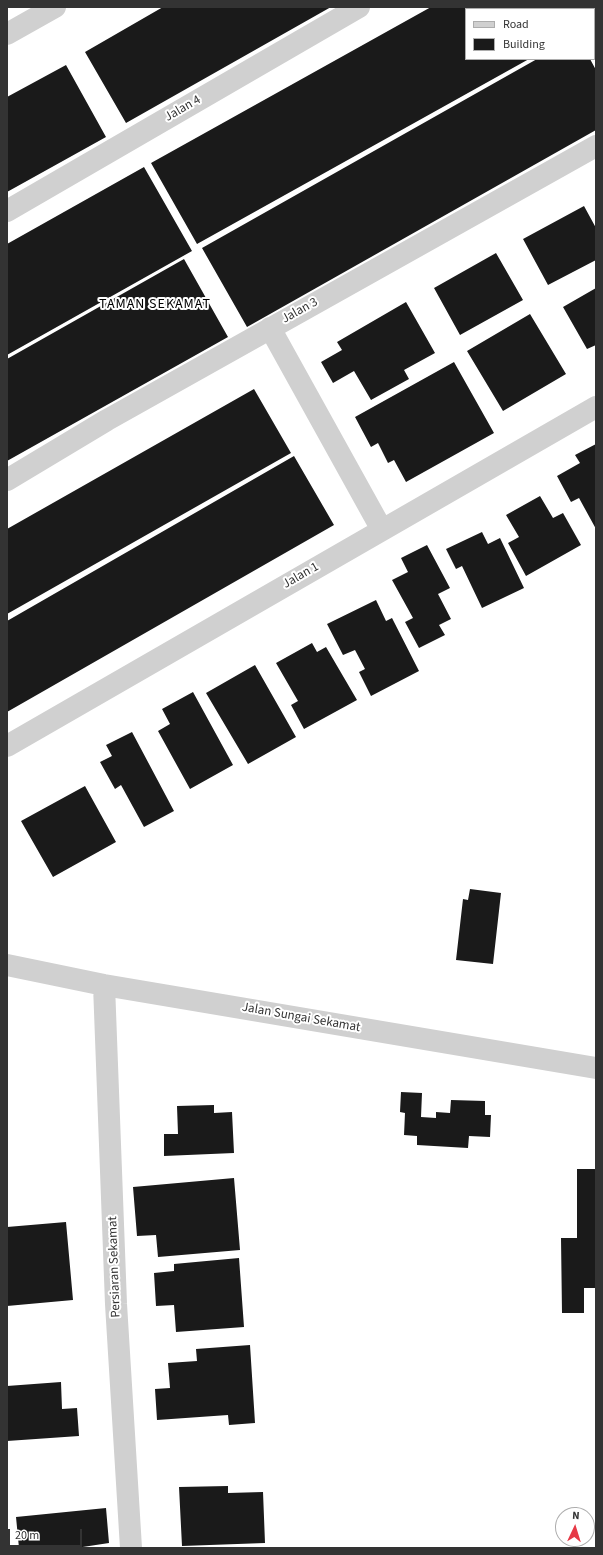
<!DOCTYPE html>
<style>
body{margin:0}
#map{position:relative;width:603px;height:1555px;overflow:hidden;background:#fff;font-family:"Source Sans 3",sans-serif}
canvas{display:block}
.frame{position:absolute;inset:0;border:8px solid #333;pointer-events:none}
.legend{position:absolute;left:465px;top:8px;width:130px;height:52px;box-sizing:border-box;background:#fff;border:1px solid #adadad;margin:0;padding:5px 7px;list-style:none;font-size:12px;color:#333}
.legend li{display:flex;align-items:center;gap:8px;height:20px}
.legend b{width:20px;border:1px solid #adadad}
.north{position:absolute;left:555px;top:1507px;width:40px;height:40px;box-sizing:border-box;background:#fff;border:1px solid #adadad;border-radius:50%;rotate:4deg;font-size:11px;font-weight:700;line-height:16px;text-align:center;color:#333}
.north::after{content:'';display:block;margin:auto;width:14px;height:18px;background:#e63946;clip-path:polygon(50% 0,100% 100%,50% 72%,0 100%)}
.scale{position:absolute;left:8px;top:1529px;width:74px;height:18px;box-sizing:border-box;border:2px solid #333;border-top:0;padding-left:5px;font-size:12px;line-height:14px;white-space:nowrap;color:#333;-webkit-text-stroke:3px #fff;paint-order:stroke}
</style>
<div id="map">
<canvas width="603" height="1555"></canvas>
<div class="frame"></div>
<ul class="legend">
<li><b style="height:5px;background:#d0d0d0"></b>Road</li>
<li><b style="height:11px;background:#1a1a1a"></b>Building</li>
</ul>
<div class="north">N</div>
<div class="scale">20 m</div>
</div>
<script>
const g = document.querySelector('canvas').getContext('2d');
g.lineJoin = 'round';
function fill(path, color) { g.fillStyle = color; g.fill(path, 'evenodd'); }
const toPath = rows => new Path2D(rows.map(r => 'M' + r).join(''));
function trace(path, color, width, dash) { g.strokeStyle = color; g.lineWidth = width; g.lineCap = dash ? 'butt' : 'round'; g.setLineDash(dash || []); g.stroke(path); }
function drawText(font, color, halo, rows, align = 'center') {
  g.font = font + ' "Source Sans 3",sans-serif'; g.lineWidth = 4; g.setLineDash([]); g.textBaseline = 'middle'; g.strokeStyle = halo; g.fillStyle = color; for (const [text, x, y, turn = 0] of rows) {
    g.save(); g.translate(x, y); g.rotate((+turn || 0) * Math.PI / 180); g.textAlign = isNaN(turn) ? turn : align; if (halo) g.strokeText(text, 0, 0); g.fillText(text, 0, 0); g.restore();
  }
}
fill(toPath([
 [163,7,331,7,126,123,85,52],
 [431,7,563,7,564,9,466,9,466,59,529,59,197,244,151,163],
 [537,59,590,59,596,70,596,130,247,327,202,248],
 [66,65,106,137,7,192,7,97],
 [144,167,192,251,7,355,7,244],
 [584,206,596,228,596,260,548,285,523,239],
 [496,253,523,300,460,335,434,288],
 [184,259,228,337,7,461,7,359],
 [596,288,596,345,587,349,563,307],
 [406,302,435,353,404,370,409,379,371,400,354,371,333,383,321,362,342,350,337,342],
 [530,314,566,374,503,411,467,351],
 [454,362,494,433,406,482,394,460,388,463,378,443,371,447,355,417],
 [254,389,291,453,7,614,7,529],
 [596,444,596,529,579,498,571,502,557,476,580,463,575,455],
 [294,456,334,525,7,712,7,621],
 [540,496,553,518,563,513,581,545,526,576,508,543,519,537,506,515],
 [482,532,488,544,500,538,524,588,482,608,462,566,456,569,446,549],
 [427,545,450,588,438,594,451,619,439,625,445,635,419,648,405,622,413,618,392,580,408,572,401,558],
 [376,600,386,621,392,618,419,671,371,696,359,672,365,669,355,650,343,655,327,624],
 [312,643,317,652,326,647,357,700,304,729,291,705,298,701,276,663],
 [255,665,296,737,248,764,206,693],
 [193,692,233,765,190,789,158,731,170,724,162,709],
 [132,732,174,811,144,827,121,785,115,789,100,762,112,756,106,745],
 [85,786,116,842,53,877,21,821],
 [470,889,501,893,493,964,456,960,463,899,468,900],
 [401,1092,422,1093,421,1117,436,1118,436,1112,450,1113,451,1100,485,1101,485,1115,491,1115,490,1137,469,1136,468,1148,417,1145,417,1136,404,1135,405,1113,400,1112],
 [214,1105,214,1113,232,1112,234,1153,164,1156,164,1134,178,1134,177,1106],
 [577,1169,596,1169,596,1288,584,1288,584,1313,562,1313,561,1238,577,1238],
 [234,1178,240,1250,158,1257,156,1235,137,1236,133,1187],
 [66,1222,73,1300,7,1306,7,1227],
 [239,1258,244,1327,176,1332,174,1305,156,1306,154,1273,174,1271,174,1264],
 [250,1345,255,1423,229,1425,228,1415,157,1420,155,1389,170,1388,168,1363,197,1361,196,1349],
 [61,1382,62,1409,77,1408,79,1436,7,1441,7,1386],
 [228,1486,228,1493,263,1492,265,1543,182,1546,179,1487],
 [106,1508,109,1543,76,1548,19,1548,16,1517]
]), '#1a1a1a');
trace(toPath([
 [594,20,596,22],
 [7,34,55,7],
 [7,211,359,7],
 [270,328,382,530],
 [7,480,107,420,596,146],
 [7,746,596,407],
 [7,965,104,985,596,1068],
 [104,985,116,1304,131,1548]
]), '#d0d0d0', 22);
drawText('13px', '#333', '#fff', [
 ["Jalan 4",183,109,-30],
 ["Jalan 3",300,311,-29],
 ["Jalan 1",301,576,-30],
 ["Jalan Sungai Sekamat",301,1018,10],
 ["Persiaran Sekamat",115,1267,-92]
]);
g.letterSpacing = '1px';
drawText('14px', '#000', '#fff', [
 ["TAMAN SEKAMAT",155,305]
]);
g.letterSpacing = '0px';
</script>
